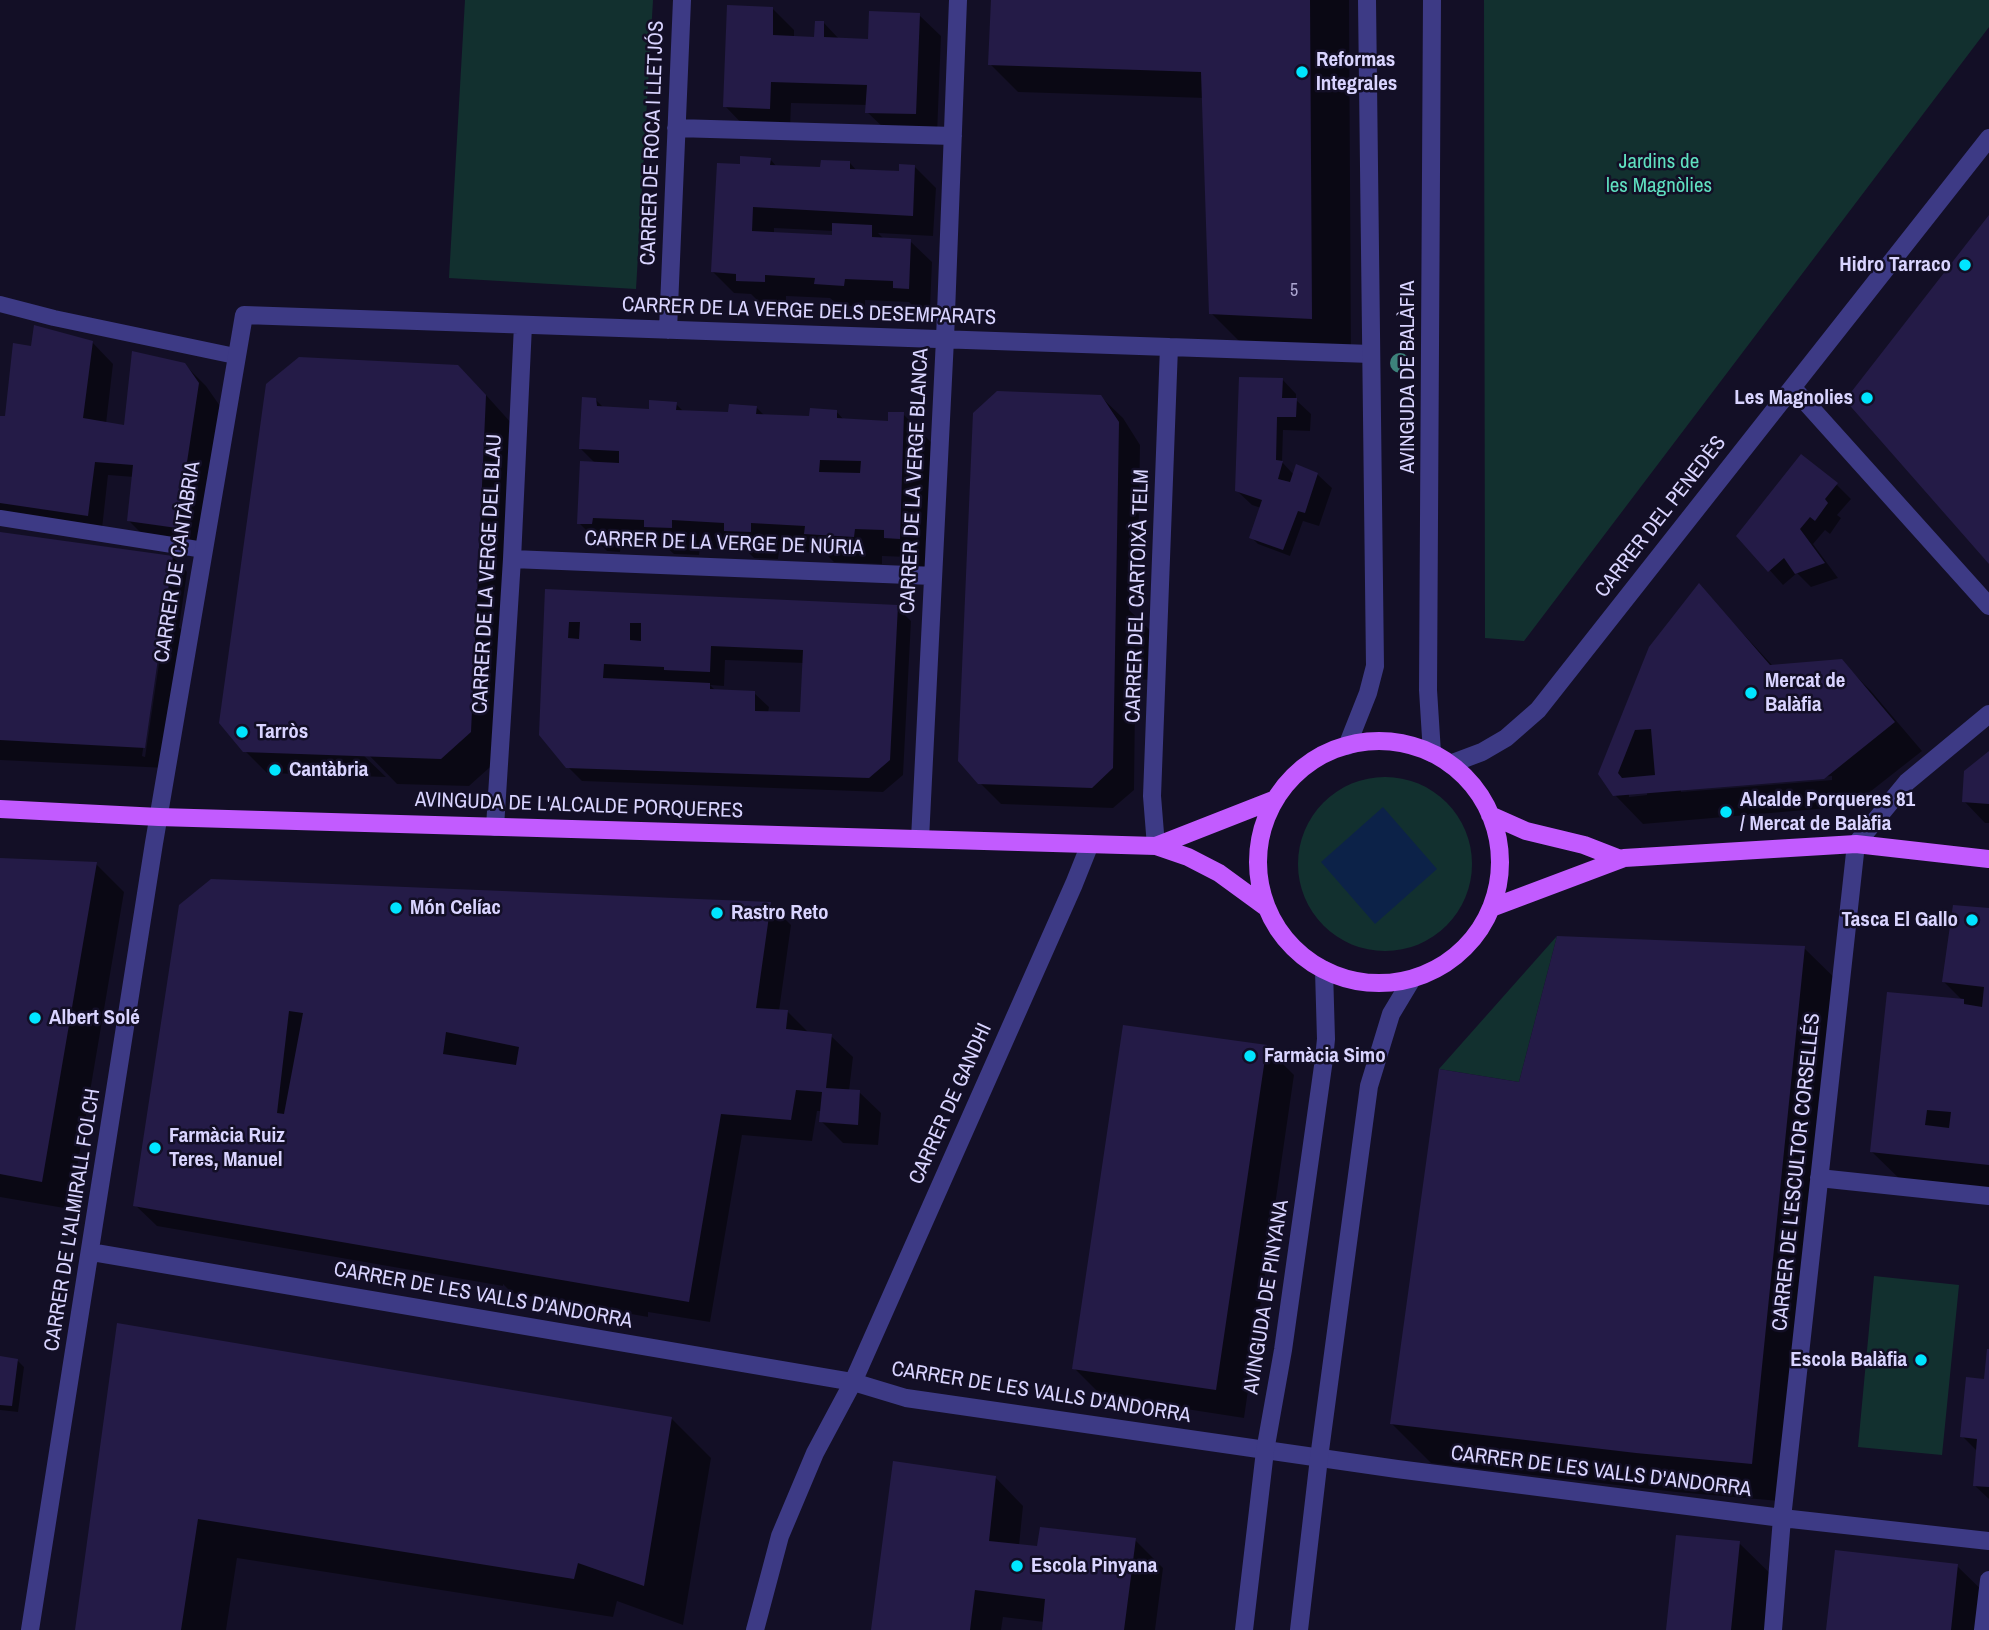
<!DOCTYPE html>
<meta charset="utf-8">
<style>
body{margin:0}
canvas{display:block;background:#130f26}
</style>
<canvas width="1989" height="1630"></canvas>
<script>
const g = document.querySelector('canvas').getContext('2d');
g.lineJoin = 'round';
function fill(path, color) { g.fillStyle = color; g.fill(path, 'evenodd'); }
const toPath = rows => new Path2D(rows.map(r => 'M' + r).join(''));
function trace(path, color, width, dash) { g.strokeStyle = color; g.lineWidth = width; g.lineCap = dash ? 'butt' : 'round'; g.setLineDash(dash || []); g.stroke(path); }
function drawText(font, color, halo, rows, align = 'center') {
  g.font = font + ' "Archivo Narrow",sans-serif'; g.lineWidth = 5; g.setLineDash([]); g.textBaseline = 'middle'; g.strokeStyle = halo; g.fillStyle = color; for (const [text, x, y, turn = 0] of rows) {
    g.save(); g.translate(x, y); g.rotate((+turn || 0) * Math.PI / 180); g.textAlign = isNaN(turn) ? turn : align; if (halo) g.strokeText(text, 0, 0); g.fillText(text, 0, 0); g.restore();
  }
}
fill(toPath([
 [465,0,653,0,636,289,449,278],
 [1484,0,1989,0,1989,27,1524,641,1485,638],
 '1298 864a87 87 0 1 1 174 0a87 87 0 1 1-174 0Z',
 [1557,936,1519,1082,1439,1069],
 [1874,1276,1959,1285,1942,1455,1858,1447]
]), '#12302f');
fill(toPath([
 [1383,807,1437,869,1375,924,1321,862]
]), '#0c2248');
fill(toPath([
 [993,0,1349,0,1351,357,1250,352,1211,313,1205,98,1018,92,990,64],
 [773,9,794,30,794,38,816,39,824,23,840,40,870,41,919,15,941,36,937,135,889,133,867,112,867,105,791,103,790,129,746,128,725,106],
 [770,159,777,167,822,169,850,163,857,171,901,173,914,166,936,188,933,236,878,233,884,239,910,241,932,262,930,309,916,309,909,302,865,300,865,307,838,305,830,298,786,296,786,303,759,302,751,294,734,293,713,272,742,165],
 [774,228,833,231,833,237,774,234],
 [92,342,113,364,106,424,125,427,184,364,206,386,220,406,198,549,150,542,129,521,134,477,108,475,102,529,0,514,0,417,7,418,30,348],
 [1282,379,1296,394,1296,400,1311,414,1310,431,1283,430,1282,462,1294,475,1317,474,1332,488,1319,526,1303,521,1290,556,1258,544,1251,537,1261,508,1252,505,1237,491],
 [486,395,513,425,498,760,469,786,397,784,363,749,360,752,386,777,267,773,245,751],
 [1101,397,1123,418,1140,445,1138,572,1130,572,1129,610,1155,635,1154,680,1128,679,1127,699,1135,706,1134,790,1113,808,1001,804,979,782],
 [596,400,604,408,651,411,676,404,684,412,730,414,756,407,765,416,810,418,836,411,844,420,890,422,903,414,931,442,927,566,914,566,906,557,882,556,882,564,834,562,825,553,779,551,778,559,754,558,746,550,700,548,699,555,674,554,666,547,621,545,620,552,607,551,579,523,596,464,581,449],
 [1837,485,1851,499,1837,515,1841,518,1830,534,1825,530,1813,544,1838,578,1811,587,1797,573,1783,585,1739,536],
 [0,535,173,557,187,572,179,627,186,634,166,768,0,760],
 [161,630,164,630,145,757,142,756],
 [1699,586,1773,666,1841,661,1870,690,1922,751,1852,806,1643,824,1615,795,1600,774],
 [1832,776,1832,780,1681,792,1681,789],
 [1647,792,1647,795,1629,797,1629,793],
 [546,591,897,607,911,621,903,775,883,792,582,781,567,766],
 [725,660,804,663,802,714,768,713,769,707,754,693,716,691,710,685,724,686],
 [1989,753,1989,823,1985,823,1964,801],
 [0,859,96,864,124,892,70,1209,0,1197],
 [770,904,791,925,779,1011,788,1012,809,1033,831,1036,853,1057,849,1091,859,1092,881,1113,878,1145,843,1143,821,1121,822,1111,817,1111,812,1141,742,1135,710,1322,648,1312,648,1317,512,1293,503,1284,503,1286,157,1226,135,1205,180,906],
 [1989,910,1989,1200,1912,1191,1872,1152,1963,1001,1944,982],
 [1804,948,1844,987,1791,1502,1676,1492,1431,1463,1392,1424,1520,1084],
 [1266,1047,1294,1075,1244,1418,1102,1396,1074,1368],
 [118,1325,672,1419,711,1458,683,1625,617,1601,613,1617,237,1558,226,1630,76,1630],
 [1989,1348,1989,1499,1974,1485,1978,1452,1962,1436,1986,1381],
 [0,1358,18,1361,24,1367,18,1412,0,1410],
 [995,1477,1023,1506,1019,1546,1038,1548,1135,1540,1163,1568,1155,1630,1043,1630,1044,1622,1003,1617,1001,1630,873,1630],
 [1739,1543,1779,1582,1774,1630,1668,1630],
 [1957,1566,1989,1597,1989,1630,1828,1630]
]), '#0007');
fill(toPath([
 [991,0,1310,0,1312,319,1209,314,1201,72,988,65],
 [727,5,773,7,773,35,794,36,814,37,815,21,824,21,824,37,868,39,869,11,920,13,916,114,865,113,867,85,771,82,770,109,723,107],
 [740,156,771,158,770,165,820,167,821,160,850,161,850,169,899,171,899,164,915,165,913,216,753,207,752,231,832,235,832,223,872,225,872,237,911,239,909,289,893,288,893,281,845,279,844,286,814,284,815,278,765,275,765,282,736,281,736,274,711,272,717,163,740,164],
 [1989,215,1989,564,1845,400],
 [34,325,93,341,83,418,124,425,132,351,185,363,199,383,177,528,127,521,133,465,95,462,88,516,0,503,0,416,5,416,13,343,31,346],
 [299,357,458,365,486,395,471,732,441,759,243,752,219,723,266,384],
 [1239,377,1283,378,1282,398,1297,398,1296,417,1277,417,1276,460,1283,461,1278,479,1290,482,1296,464,1318,473,1305,513,1298,511,1283,550,1249,538,1262,500,1235,491],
 [997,391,1101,395,1119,422,1113,768,1092,788,978,784,958,761,973,413],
 [582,397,596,398,597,406,649,409,649,400,677,402,676,410,728,412,729,404,757,406,756,414,809,416,810,408,837,410,837,418,888,421,888,412,904,412,900,539,884,538,884,530,855,529,854,537,804,534,805,526,751,523,751,532,724,531,724,523,672,520,672,528,644,527,644,520,593,518,592,524,577,524,580,461,619,463,619,451,579,449],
 [820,460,861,461,860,473,819,472],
 [1801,454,1838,483,1825,499,1828,503,1815,521,1810,517,1800,529,1825,563,1795,574,1784,558,1768,572,1736,536],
 [0,532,173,556,145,748,0,740],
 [1699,583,1770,665,1842,659,1895,722,1824,779,1613,796,1598,774,1649,647],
 [1651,729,1655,775,1622,778,1618,773,1635,730],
 [545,589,898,605,890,760,869,778,566,768,539,735],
 [569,622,580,622,579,639,568,638],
 [630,623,641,623,641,641,630,640],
 [711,646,803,650,800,712,755,711,755,691,710,689,710,683,603,678,604,664,664,667,664,670,710,672],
 [1989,751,1989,804,1962,802,1964,771],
 [0,858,97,862,42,1182,0,1174],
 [211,879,771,902,756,1008,788,1010,786,1029,832,1034,826,1088,860,1090,858,1125,819,1122,822,1092,796,1090,791,1120,721,1114,689,1302,133,1206,179,905],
 [289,1011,303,1013,284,1114,277,1113],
 [446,1032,519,1047,516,1065,443,1054],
 [1953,905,1989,908,1989,1165,1870,1152,1887,992,1964,999,1964,1004,1982,1007,1984,987,1942,982],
 [1927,1110,1951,1112,1949,1128,1925,1125],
 [1557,936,1805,946,1752,1464,1636,1453,1390,1424,1439,1069,1519,1082],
 [1123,1025,1267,1045,1216,1390,1072,1369],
 [117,1323,672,1417,644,1586,578,1563,574,1579,198,1519,181,1630,75,1630],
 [1987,1349,1989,1349,1989,1487,1973,1486,1977,1439,1960,1437,1966,1377,1984,1379],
 [0,1356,18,1359,12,1406,0,1405],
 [893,1461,996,1476,989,1541,1037,1546,1040,1527,1136,1538,1124,1630,1042,1630,1045,1599,975,1590,970,1630,871,1630],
 [1676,1535,1740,1541,1731,1630,1666,1630],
 [1835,1550,1958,1564,1951,1630,1826,1630]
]), '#241b47');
trace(toPath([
 [0,304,54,318,235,356],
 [0,518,204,550]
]), '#3d3a85', 16);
trace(toPath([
 [1793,388,1989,606]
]), '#3d3a85', 18);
trace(toPath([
 [676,128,953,136],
 [668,330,682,0],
 [512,559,933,576],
 [1450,764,1482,752,1506,738,1538,710,1989,138],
 [495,827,512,559,523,325],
 [920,839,945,339,958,0],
 [1156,846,1152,796,1169,347],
 [1819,1178,1989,1196],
 [91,1252,853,1382,906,1398,1397,1469,1782,1518,1989,1541],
 [30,1630,154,843,244,315,1371,354],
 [755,1630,780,1536,815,1453,853,1382,1074,884,1090,844],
 [1773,1630,1782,1518,1856,844,1907,782,1989,714],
 [1983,1630,1989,1580]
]), '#3d3a85', 18);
trace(toPath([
 [1347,746,1368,693,1375,666,1367,0],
 [1432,753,1428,690,1432,0],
 [1244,1630,1265,1451,1283,1350,1324,1059,1326,1039,1324,970],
 [1299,1630,1319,1458,1369,1086,1391,1014,1412,979]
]), '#3d3a85', 18);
trace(toPath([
 '1258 862a121 121 0 1 1 242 0a121 121 0 1 1-242 0Z',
 [0,809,159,817,1156,846,1188,857,1219,873,1267,908],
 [1490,815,1526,831,1584,845,1620,859],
 [1156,846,1276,799],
 [1491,908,1624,858,1856,844,1989,859]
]), '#c25bff', 18);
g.fillStyle = '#3d827b';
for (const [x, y] of [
 [1400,363]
]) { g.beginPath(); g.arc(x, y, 10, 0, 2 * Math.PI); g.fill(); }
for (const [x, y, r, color] of [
 [1302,72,7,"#00e5ff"],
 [1965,265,7,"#00e5ff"],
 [1867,398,7,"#00e5ff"],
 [1751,693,7,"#00e5ff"],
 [242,732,7,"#00e5ff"],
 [275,770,7,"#00e5ff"],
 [1726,812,7,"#00e5ff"],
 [396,908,7,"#00e5ff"],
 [717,913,7,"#00e5ff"],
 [1972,920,7,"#00e5ff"],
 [35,1018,7,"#00e5ff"],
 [1250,1056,7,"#00e5ff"],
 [155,1148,7,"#00e5ff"],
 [1921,1360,7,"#00e5ff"],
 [1017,1566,7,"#00e5ff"]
]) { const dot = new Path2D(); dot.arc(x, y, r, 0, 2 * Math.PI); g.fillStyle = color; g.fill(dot); trace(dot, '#130f26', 2.5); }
drawText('18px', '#aca6d1', null, [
 ["5",1294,291]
]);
drawText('bold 21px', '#d9d4ff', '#130f26', [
 ["Reformas",1316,60],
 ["Integrales",1316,84],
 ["Hidro Tarraco",1951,265,"right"],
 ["Les Magnolies",1853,398,"right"],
 ["Mercat de",1765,681],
 ["Balàfia",1765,705],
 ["Tarròs",256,732],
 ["Cantàbria",289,770],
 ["Alcalde Porqueres 81",1740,800],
 ["/ Mercat de Balàfia",1740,824],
 ["Món Celíac",410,908],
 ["Rastro Reto",731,913],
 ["Tasca El Gallo",1958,920,"right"],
 ["Albert Solé",49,1018],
 ["Farmàcia Simo",1264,1056],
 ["Farmàcia Ruiz",169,1136],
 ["Teres, Manuel",169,1160],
 ["Escola Balàfia",1907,1360,"right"],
 ["Escola Pinyana",1031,1566]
], 'left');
drawText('21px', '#d9d4ff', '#130f26', [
 ["CARRER DE ROCA I LLETJÓS",653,143,-88],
 ["CARRER DE LA VERGE DELS DESEMPARATS",809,312,2],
 ["AVINGUDA DE BALÀFIA",1408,377,-90],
 ["CARRER DE LA VERGE BLANCA",915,481,-87],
 ["CARRER DEL PENEDÈS",1661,517,-52],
 ["CARRER DE LA VERGE DE NÚRIA",724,544,2],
 ["CARRER DE CANTÀBRIA",178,562,-81],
 ["CARRER DE LA VERGE DEL BLAU",488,574,-87],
 ["CARRER DEL CARTOIXÀ TELM",1138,596,-88],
 ["AVINGUDA DE L'ALCALDE PORQUERES",579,806,2],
 ["CARRER DE GANDHI",951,1104,-66],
 ["CARRER DE L'ESCULTOR CORSELLÉS",1797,1172,-84],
 ["CARRER DE L'ALMIRALL FOLCH",73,1220,-81],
 ["CARRER DE LES VALLS D'ANDORRA",483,1296,10],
 ["AVINGUDA DE PINYANA",1267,1297,-81],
 ["CARRER DE LES VALLS D'ANDORRA",1041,1393,9],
 ["CARRER DE LES VALLS D'ANDORRA",1601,1472,7]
]);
drawText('21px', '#5fe0c0', '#130f26', [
 ["Jardins de",1659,162],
 ["les Magnòlies",1659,186]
]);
</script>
